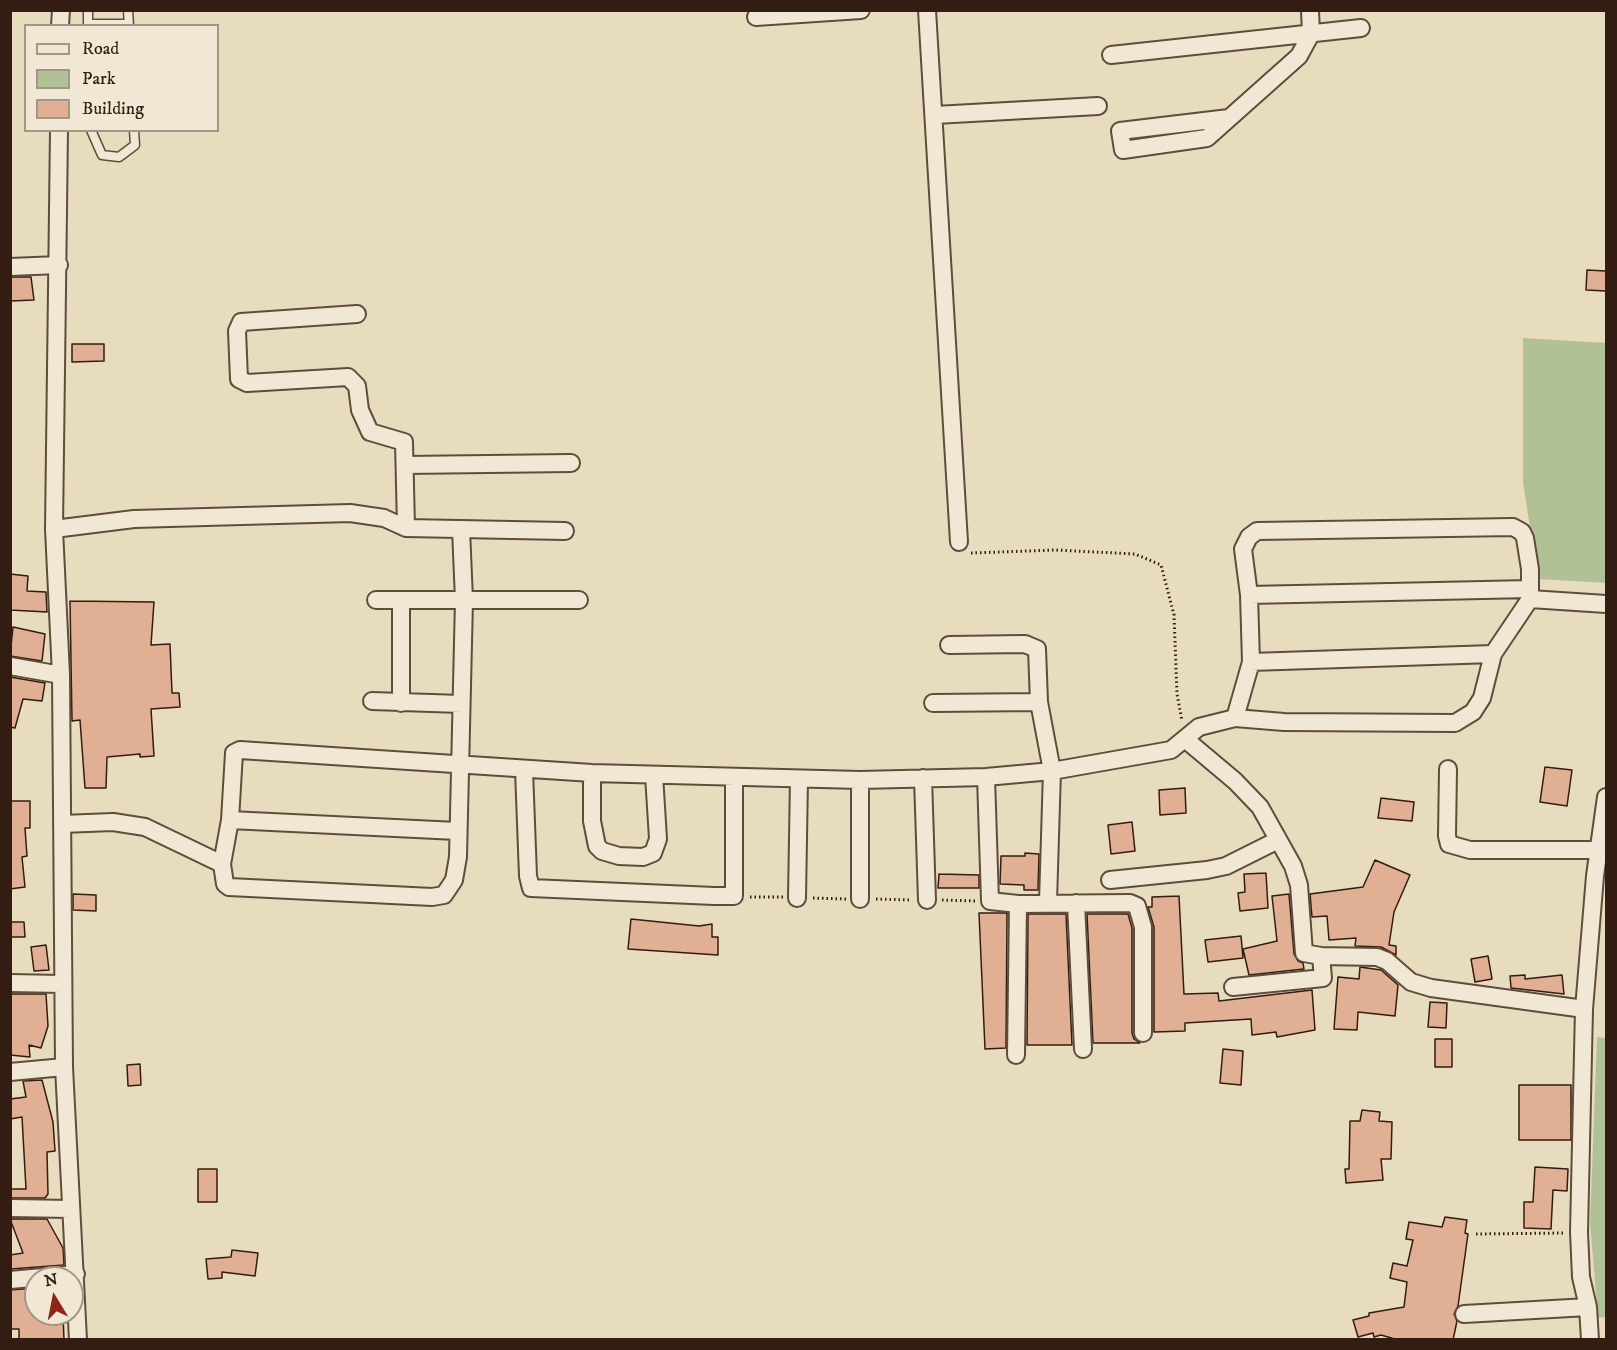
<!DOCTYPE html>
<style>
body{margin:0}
#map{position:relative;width:1617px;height:1350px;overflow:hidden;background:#e8dcbf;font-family:"IM FELL DW Pica",serif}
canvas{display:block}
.frame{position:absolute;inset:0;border:12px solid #331c11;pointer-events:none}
.legend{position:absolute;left:24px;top:24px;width:195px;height:108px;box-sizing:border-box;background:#f0e8d5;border:2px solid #a49687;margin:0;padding:8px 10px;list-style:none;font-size:18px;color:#331c11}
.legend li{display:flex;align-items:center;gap:12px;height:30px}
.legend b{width:30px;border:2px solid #a49687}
.north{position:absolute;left:24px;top:1266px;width:60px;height:60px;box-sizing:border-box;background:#f0e8d5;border:2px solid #a49687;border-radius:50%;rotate:350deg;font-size:16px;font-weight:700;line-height:24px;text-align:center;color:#331c11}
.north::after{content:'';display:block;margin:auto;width:21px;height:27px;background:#8f2418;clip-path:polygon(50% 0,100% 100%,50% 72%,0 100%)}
</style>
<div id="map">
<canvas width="1617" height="1350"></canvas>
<div class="frame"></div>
<ul class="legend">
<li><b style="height:8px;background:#f0e8d5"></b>Road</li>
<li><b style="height:16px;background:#b2c195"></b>Park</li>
<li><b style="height:16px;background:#e0af94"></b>Building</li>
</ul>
<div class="north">N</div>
</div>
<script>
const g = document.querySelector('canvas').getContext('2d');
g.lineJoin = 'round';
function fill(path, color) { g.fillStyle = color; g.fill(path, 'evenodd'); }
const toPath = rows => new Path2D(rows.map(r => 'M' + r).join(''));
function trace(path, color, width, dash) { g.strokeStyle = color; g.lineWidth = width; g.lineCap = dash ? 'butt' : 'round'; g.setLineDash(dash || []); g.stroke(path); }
fill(toPath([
 [1523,338,1606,343,1606,583,1538,579,1523,482],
 [1597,1037,1606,1038,1606,1317,1598,1318,1590,1222]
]), '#b2c195');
const building = toPath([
 [1587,270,1606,271,1606,291,1586,290,1587,270],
 [10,277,31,277,34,300,10,301,10,277],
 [72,344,104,344,104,361,72,362,72,344],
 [10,574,28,576,27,591,46,592,47,612,10,610,10,574],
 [70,601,154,602,151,645,170,644,172,693,179,693,180,707,151,709,154,756,140,757,140,754,107,757,106,788,85,788,80,720,72,721,70,601],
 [13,627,45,634,42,661,10,656,13,627],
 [10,677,45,683,42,701,23,699,15,728,10,727,10,677],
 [1545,767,1572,770,1567,806,1540,802,1545,767],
 [1185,788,1186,813,1160,815,1159,790,1185,788],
 [1381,798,1414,802,1412,821,1378,818,1381,798],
 [10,801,30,801,30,828,25,828,27,856,22,857,25,887,10,889,10,801],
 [1132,822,1135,851,1111,854,1108,825,1132,822],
 [1025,853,1039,854,1038,890,1024,890,1024,885,1000,884,1001,856,1025,856,1025,853],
 [1375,860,1410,875,1394,912,1389,945,1396,946,1396,955,1381,947,1355,946,1356,938,1329,940,1327,916,1312,917,1310,894,1363,887,1375,860],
 [1266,873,1268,908,1240,911,1238,893,1245,892,1244,874,1266,873],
 [939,874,979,875,979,888,938,888,939,874],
 [73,894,96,895,96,911,73,910,73,894],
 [1289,894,1294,954,1298,961,1303,963,1304,969,1249,975,1243,949,1277,941,1272,896,1289,894],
 [1179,896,1184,994,1218,993,1219,1001,1312,990,1315,1030,1277,1037,1276,1032,1252,1035,1251,1019,1185,1023,1185,1031,1154,1032,1154,927,1148,907,1152,907,1152,897,1179,896],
 [979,913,1007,913,1006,1048,985,1049,979,913],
 [1028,914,1066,914,1072,1045,1027,1045,1028,914],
 [1087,914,1128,914,1132,928,1132,1033,1134,1039,1140,1043,1093,1043,1087,914],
 [631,919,699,926,712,924,712,937,718,937,718,955,628,949,631,919],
 [10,922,24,922,25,937,10,937,10,922],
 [1241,936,1243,958,1208,962,1205,940,1241,936],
 [46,945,49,970,34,971,31,947,46,945],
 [1488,956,1492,979,1475,982,1471,959,1488,956],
 [1360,967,1381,970,1398,985,1395,1016,1358,1012,1357,1030,1334,1029,1338,977,1359,979,1360,967],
 [1525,975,1525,979,1562,975,1564,994,1511,988,1510,976,1525,975],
 [10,994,46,994,48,1026,41,1048,29,1045,30,1057,10,1055,10,994],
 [1430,1002,1447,1003,1446,1028,1428,1027,1430,1002],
 [1435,1039,1452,1039,1452,1067,1435,1067,1435,1039],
 [1223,1049,1243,1051,1241,1085,1220,1083,1223,1049],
 [140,1064,141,1085,128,1086,127,1065,140,1064],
 [42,1080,53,1122,55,1151,47,1152,48,1194,45,1198,10,1198,10,1189,26,1189,22,1117,10,1119,10,1099,26,1097,23,1081,42,1080],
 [1519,1085,1571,1085,1571,1140,1519,1140,1519,1085],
 [1362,1110,1380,1112,1379,1121,1392,1122,1391,1159,1381,1159,1383,1180,1346,1183,1345,1169,1349,1169,1350,1121,1360,1121,1362,1110],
 [1535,1167,1568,1169,1567,1191,1553,1190,1551,1229,1524,1228,1524,1202,1533,1202,1535,1167],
 [198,1169,217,1169,217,1202,198,1202,198,1169],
 [1445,1217,1467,1220,1465,1233,1468,1234,1458,1306,1454,1314,1457,1321,1453,1340,1398,1340,1381,1335,1374,1337,1373,1333,1358,1337,1353,1320,1369,1316,1369,1313,1404,1307,1407,1282,1390,1278,1393,1263,1407,1266,1413,1240,1406,1239,1409,1222,1442,1227,1445,1217],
 [10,1219,47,1219,63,1248,64,1265,11,1269,10,1255,23,1253,10,1219],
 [232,1250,258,1253,255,1276,222,1272,222,1278,208,1279,206,1259,231,1257,232,1250],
 [36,1288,36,1317,63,1315,64,1340,19,1340,19,1329,10,1329,10,1290,36,1288]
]);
fill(building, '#e0af94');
trace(building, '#331c11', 1.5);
const lane = toPath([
 [88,10,88,26],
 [128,10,129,26],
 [88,24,128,24],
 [91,130,102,155,119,157,135,145,134,130]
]);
const street = toPath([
 [927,10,959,542],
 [756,17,861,10],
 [60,26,61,10],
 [1111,55,1361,28],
 [935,115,1098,106],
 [1229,118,1120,131,1123,150,1207,138,1299,56,1311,34,1310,10],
 [59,130,54,529,61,675,64,1067,78,1340],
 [10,267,59,265],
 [357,314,241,322,237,331,239,379,247,383,348,377,357,386,360,410,370,432,404,442,406,528],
 [405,465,571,463],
 [54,529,134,519,350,513,384,518,406,528,565,531],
 [1249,595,1530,589],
 [376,600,579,600],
 [401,600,401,703],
 [949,645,1025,644,1037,649,1039,702,1052,771,1048,902],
 [1251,662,1493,654,1530,599],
 [10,666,61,675],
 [372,701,461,704],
 [933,703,1039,702],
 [1235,718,1251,662,1249,595,1243,549,1249,537,1257,531,1513,527,1522,532,1525,538,1530,569,1530,599,1606,604],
 [1185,739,1235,781,1260,807,1293,866,1299,885,1304,953,1321,956,1323,978,1233,987],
 [1448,769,1447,836,1449,844,1470,850,1598,850],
 [524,770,528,876,531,888,714,896,734,896,734,777],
 [592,773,592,821,597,846,602,851,619,856,643,857,653,853,658,839,654,775],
 [986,777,990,901,1018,904,1130,903,1137,906,1143,927,1143,1033],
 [923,778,927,900],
 [230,820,457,831],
 [62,824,113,822,145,827,222,864,225,884,229,887,432,897,444,895,454,880,458,857,464,600,461,529],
 [222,864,230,820,234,753,240,750,592,773,860,780,986,777,1052,771,1171,750,1199,727,1235,718,1284,722,1455,723,1473,712,1482,698,1493,654],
 [1110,880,1207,870,1226,866,1278,840],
 [797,898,799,779],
 [860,899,860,780],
 [1076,903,1083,1049],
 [1321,956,1377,957,1387,961,1411,982,1431,988,1584,1009],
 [10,983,62,984],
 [1016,1055,1018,904],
 [10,1072,64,1067],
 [10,1208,71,1209],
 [10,1280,76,1274],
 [1464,1314,1588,1307],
 [1590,1340,1588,1307,1581,1277,1579,1232,1584,1009,1595,876,1606,797]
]);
trace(lane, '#604c3c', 11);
trace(street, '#604c3c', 20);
trace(toPath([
 [971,553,1055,550,1135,554,1161,565,1174,615,1177,694,1182,721],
 [750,897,783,897],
 [813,898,846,899],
 [876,899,912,900],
 [942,900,975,901],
 [1476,1234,1565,1233]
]), '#331c11', 3, [1.5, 3]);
trace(lane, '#f0e8d5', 8);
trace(street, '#f0e8d5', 16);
</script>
